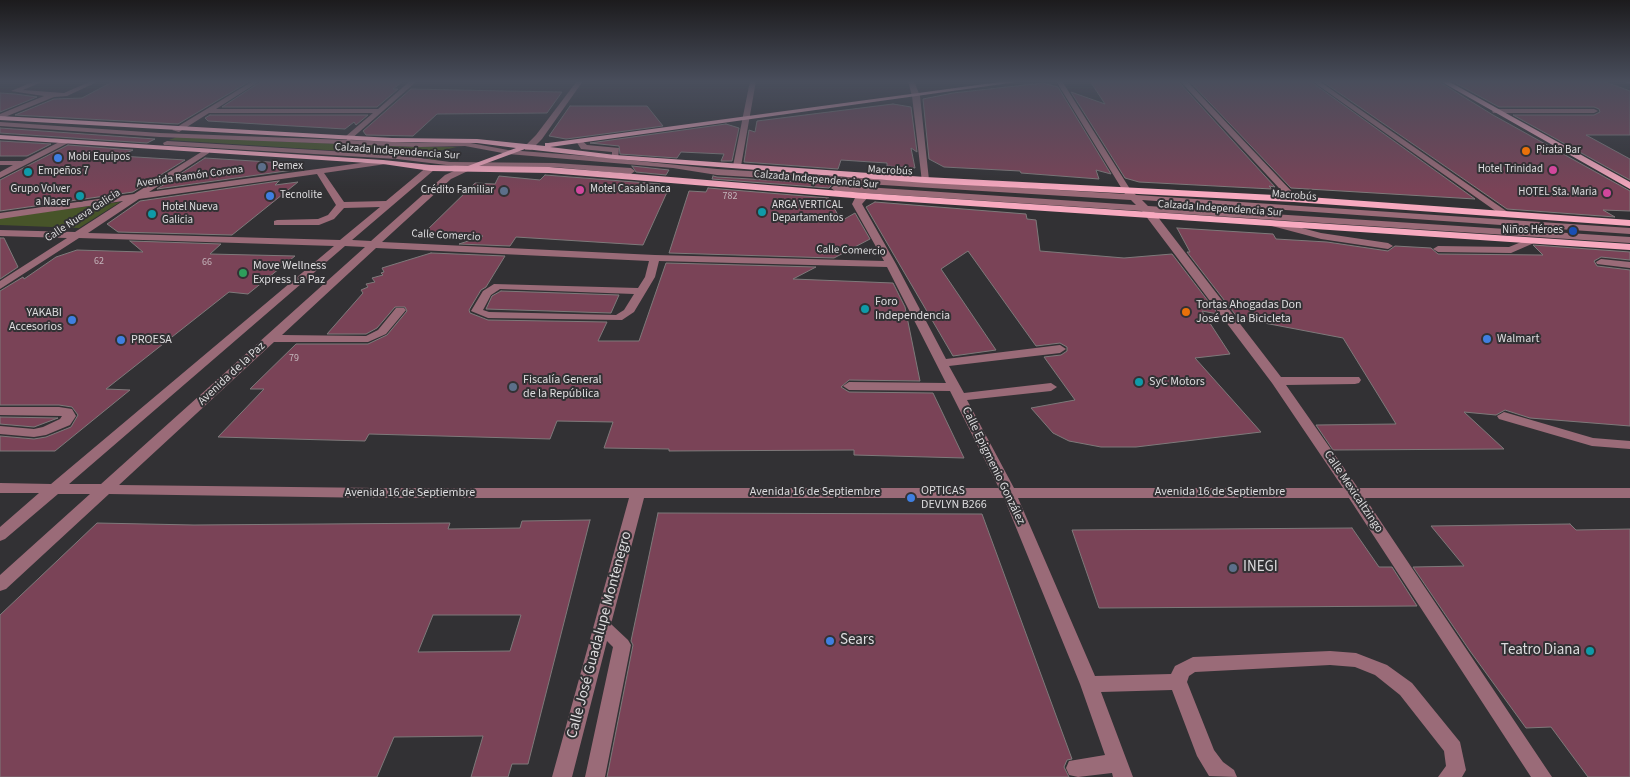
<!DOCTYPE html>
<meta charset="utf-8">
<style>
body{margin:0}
canvas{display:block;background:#323134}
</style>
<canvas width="1630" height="777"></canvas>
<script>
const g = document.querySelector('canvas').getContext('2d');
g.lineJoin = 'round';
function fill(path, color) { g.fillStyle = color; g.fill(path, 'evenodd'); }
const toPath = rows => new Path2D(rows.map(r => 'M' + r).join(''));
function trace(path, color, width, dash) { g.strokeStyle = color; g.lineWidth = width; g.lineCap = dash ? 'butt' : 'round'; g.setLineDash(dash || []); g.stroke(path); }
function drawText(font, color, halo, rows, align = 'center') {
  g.font = font + ' "Source Sans 3",sans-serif'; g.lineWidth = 4; g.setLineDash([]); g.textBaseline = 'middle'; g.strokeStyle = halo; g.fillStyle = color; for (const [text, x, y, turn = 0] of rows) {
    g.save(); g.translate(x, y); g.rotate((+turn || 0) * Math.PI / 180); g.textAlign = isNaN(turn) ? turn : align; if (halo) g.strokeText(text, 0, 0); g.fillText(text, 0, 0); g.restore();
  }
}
fill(toPath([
 [177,137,414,147,457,147,438,151,434,156,437,160,405,155,169,140],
 [120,202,79,228,0,225,0,218]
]), '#475429');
const building = toPath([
 [114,81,250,81,178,124,15,115,54,99,82,98,114,81],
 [262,81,403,81,393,89,398,89,377,107,222,107,262,81],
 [1090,81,1178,81,1275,187,1269,186,1272,189,1139,182,1125,178,1071,92,1105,104,1090,81],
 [1189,81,1310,81,1475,199,1291,188,1189,81],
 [1322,81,1438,81,1493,115,1630,191,1630,211,1603,210,1615,217,1507,209,1322,81],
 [1452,81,1603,81,1630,91,1630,135,1586,135,1630,159,1630,180,1513,115,1594,115,1600,112,1599,109,1594,107,1499,107,1452,81],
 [1043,83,1058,87,1111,174,1096,170,1099,179,1021,173,1020,171,944,167,929,159,923,99,953,93,1043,83],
 [411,89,505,91,562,92,547,113,437,114,413,136,366,135,363,131,411,89],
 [0,93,15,94,37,97,0,112,0,93],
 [893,104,911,107,917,152,911,148,915,168,887,166,887,163,841,160,838,169,744,162,749,130,755,132,757,121,893,104],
 [570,106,647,106,663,126,566,139,549,136,570,106],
 [210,115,368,115,356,125,354,122,345,129,208,121,205,118,210,115],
 [726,124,739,128,732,161,721,161,724,154,681,152,677,158,620,154,619,146,590,143,726,124],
 [0,128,155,139,147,143,0,133,0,128],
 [0,141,51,144,27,156,0,156,0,141],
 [68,145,133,150,120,156,185,160,133,192,0,211,0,180,68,145],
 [205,158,237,160,302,164,293,170,157,189,205,158],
 [632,166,669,170,666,175,636,172,632,166],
 [545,175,660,184,657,189,668,190,643,245,516,237,510,246,459,244,483,236,423,234,475,183,495,184,499,176,540,180,545,175],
 [713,176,717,177,833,184,829,188,712,179,713,176],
 [279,181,275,185,298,182,232,235,118,232,107,224,140,201,279,181],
 [708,188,829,198,841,221,855,213,870,239,834,258,669,253,689,191,706,192,708,188],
 [875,202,1026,214,1027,219,1036,220,1040,251,1124,258,1172,254,1218,314,1202,311,1230,354,1195,358,1261,432,1136,447,1101,447,1069,441,1053,433,1031,408,1075,400,1044,357,1061,355,1067,351,1067,347,1060,343,1036,346,968,251,941,269,996,350,953,356,866,207,875,202],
 [1177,228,1273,234,1276,239,1327,242,1388,251,1395,246,1431,248,1438,254,1543,255,1533,245,1630,252,1630,260,1601,257,1594,261,1597,266,1630,270,1630,426,1530,418,1505,410,1496,415,1464,412,1504,449,1333,450,1316,425,1396,424,1343,338,1238,318,1187,252,1190,252,1177,228],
 [0,238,4,238,18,267,0,279,0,238],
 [130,241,221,244,210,254,295,256,248,294,229,292,106,389,130,390,55,451,0,451,0,436,34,439,46,437,71,427,78,415,72,407,59,405,0,405,0,291,23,277,24,279,56,257,77,250,143,252,130,241],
 [431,253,505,256,486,287,481,290,469,310,470,313,488,320,607,322,598,341,639,341,666,263,816,267,793,279,893,283,905,307,920,381,849,380,841,387,849,392,933,393,964,458,854,455,854,450,669,451,669,449,604,448,613,422,557,421,550,439,369,434,365,441,218,437,264,389,250,389,296,344,368,344,387,335,407,311,405,307,395,307,377,328,366,334,327,334,363,293,361,290,368,287,366,284,375,282,372,278,383,275,381,273,384,272,382,268,431,253],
 [501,291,619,295,611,313,486,309,492,296,501,291],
 [0,417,58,418,34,427,0,424,0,417],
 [658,513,982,514,1072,759,1067,760,1064,767,1069,777,607,777,633,645,631,641,658,513],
 [590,520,528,764,512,764,508,777,471,777,483,736,394,737,377,777,0,777,0,615,97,523,194,525,450,523,448,529,520,528,522,521,590,520],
 [433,615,521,615,510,651,418,652,433,615],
 [1570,524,1576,530,1630,529,1630,777,1588,777,1551,727,1526,728,1470,651,1413,567,1464,566,1431,526,1570,524],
 [1352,528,1379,567,1392,567,1417,606,1099,608,1072,530,1352,528]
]);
fill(building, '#7a4357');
trace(building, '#7e797a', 1);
fill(toPath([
 [35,81,44,81,23,90,64,93,91,81,99,81,67,96,54,97,0,119,0,114,44,96,11,91,35,81],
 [253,81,260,81,216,109,378,109,410,81,417,81,350,140,418,143,465,142,508,150,612,158,612,152,581,149,576,141,580,139,587,145,619,148,618,159,717,169,922,182,912,96,908,81,914,81,920,96,929,180,927,182,1125,194,1056,81,1062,81,1130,189,1136,195,1630,228,1630,234,1142,200,1148,206,1630,237,1630,243,1154,212,1281,377,1359,377,1361,380,1359,383,1355,384,1286,385,1358,488,1630,488,1630,498,1365,498,1552,777,1531,777,1349,498,1018,498,1095,676,1171,674,1175,666,1193,657,1330,651,1356,653,1387,665,1412,683,1460,742,1466,770,1462,777,1438,777,1446,766,1444,751,1400,695,1375,675,1355,667,1330,665,1195,672,1189,676,1187,682,1214,750,1223,762,1234,770,1237,777,1209,776,1197,756,1172,690,1101,692,1133,777,1113,777,1112,773,1078,777,1069,775,1066,768,1069,761,1105,755,1080,684,1004,498,644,498,611,624,628,640,631,645,605,777,585,777,613,647,607,641,572,777,552,777,629,498,378,498,109,494,6,589,0,591,0,575,90,494,58,494,5,539,0,541,0,527,39,493,0,493,0,483,51,484,334,246,79,238,0,289,0,281,67,238,0,236,0,230,75,232,123,201,0,219,0,213,134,194,206,149,209,149,209,153,149,192,383,160,387,162,386,164,324,173,344,202,386,201,428,166,434,166,434,170,352,240,371,241,445,175,463,167,397,159,164,145,163,143,167,141,397,155,450,162,554,163,631,168,635,171,631,174,554,167,470,167,470,170,451,179,382,242,655,255,884,261,852,204,855,198,862,194,868,194,869,196,862,204,896,264,946,359,1060,345,1066,349,1060,353,949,366,964,393,1051,383,1057,387,1051,391,967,400,1014,488,1343,488,1272,383,1142,211,835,191,831,188,835,185,1136,205,1131,200,717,175,673,168,508,154,465,146,418,147,160,137,0,126,0,122,160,133,347,140,346,136,373,113,209,113,179,132,172,130,253,81],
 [317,174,336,205,328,215,318,219,277,220,274,221,274,225,319,225,334,219,344,208,380,207,340,240,88,233,139,199,317,174],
 [345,246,365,247,101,484,69,484,345,246],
 [376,248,649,261,645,277,638,288,494,284,483,291,471,311,488,318,622,320,634,312,655,277,659,261,887,267,946,383,849,382,843,386,849,390,950,391,999,488,378,488,119,485,274,342,368,342,386,334,406,310,404,308,396,308,378,330,366,336,282,335,376,248],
 [500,289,634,294,624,310,616,315,489,312,483,310,491,295,500,289],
 [577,81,583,81,542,139,531,150,525,150,525,146,536,135,577,81],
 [750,81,756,81,741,166,737,168,733,166,750,81],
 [1180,81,1187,81,1297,197,1297,201,1291,201,1180,81],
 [1312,81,1319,81,1512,215,1510,217,1504,217,1312,81],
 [1623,81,1630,81,1630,84,1624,82,1623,81],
 [1496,109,1594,109,1598,111,1594,113,1493,113,1492,111,1496,109],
 [63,140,70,142,0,178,0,172,13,165,0,165,0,161,22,161,63,140],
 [1275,221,1321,233,1388,243,1393,246,1388,249,1321,239,1272,226,1270,224,1275,221],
 [1531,238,1536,241,1534,243,1511,253,1438,252,1433,249,1438,246,1509,247,1531,238],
 [1601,259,1630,262,1630,268,1597,264,1596,262,1601,259],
 [0,407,59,407,72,409,76,416,70,425,46,435,34,437,0,434,0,426,34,429,43,427,60,419,62,416,0,415,0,407],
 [1504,412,1593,438,1630,441,1630,449,1592,446,1499,419,1497,416,1504,412]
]), '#9a6b78');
fill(toPath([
 [1007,81,1024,81,550,147,615,155,925,177,1294,196,1630,220,1630,226,1294,202,925,183,615,159,525,149,479,166,549,167,865,193,1630,244,1630,250,865,199,549,173,431,171,383,164,0,139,0,135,383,160,431,165,468,166,516,148,477,143,392,142,0,120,0,116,392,138,477,139,545,146,545,143,548,143,1007,81],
 [1440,81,1448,81,1630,182,1630,189,1440,81]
]), '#f7a9bf');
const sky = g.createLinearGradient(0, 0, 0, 190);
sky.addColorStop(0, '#1c1b1d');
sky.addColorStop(0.43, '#494e5c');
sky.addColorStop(1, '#494e5c00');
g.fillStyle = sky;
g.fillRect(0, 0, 1630, 190);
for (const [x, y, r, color] of [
 [1526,151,5,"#e8710a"],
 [58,158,5,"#3f7fe0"],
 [262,167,5,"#5c6f8a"],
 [1553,170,5,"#d1479c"],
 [28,172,5,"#0f9aa8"],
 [580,190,5,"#d1479c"],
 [504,191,5,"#5c6f8a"],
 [1607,193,5,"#d1479c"],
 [80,196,5,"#0f9aa8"],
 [270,196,5,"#3f7fe0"],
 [762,212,5,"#0f9aa8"],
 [152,214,5,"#0f9aa8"],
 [1573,231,5,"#1a4fb4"],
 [243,273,5,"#2e9e5b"],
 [865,309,5,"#0f9aa8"],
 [1186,312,5,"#e8710a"],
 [72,320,5,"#3f7fe0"],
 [1487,339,5,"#3f7fe0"],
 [121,340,5,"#3f7fe0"],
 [1139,382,5,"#0f9aa8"],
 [513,387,5,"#5c6f8a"],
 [911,498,5,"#3f7fe0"],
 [1233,568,5,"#5c6f8a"],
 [830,641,5,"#3f7fe0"],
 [1590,651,5,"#0f9aa8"]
]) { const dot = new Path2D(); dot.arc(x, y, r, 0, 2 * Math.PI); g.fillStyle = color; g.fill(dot); trace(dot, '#323134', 2); }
drawText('10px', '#c4b6bc', null, [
 ["782",730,197],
 ["62",99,262],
 ["66",207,263],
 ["79",294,359]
]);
drawText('11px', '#dddcde', '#323134', [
 ["Pirata Bar",1536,151],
 ["Mobi Equipos",68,158],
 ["Pemex",272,167],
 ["Hotel Trinidad",1543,170,"right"],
 ["Empeños 7",38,172],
 ["Grupo Volver",70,190,"right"],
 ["a Nacer",70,203,"right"],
 ["Motel Casablanca",590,190],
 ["Crédito Familiar",494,191,"right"],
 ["HOTEL Sta. Maria",1597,193,"right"],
 ["Tecnolite",280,196],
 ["ARGA VERTICAL",772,206],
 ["Departamentos",772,219],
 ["Hotel Nueva",162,208],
 ["Galicia",162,221],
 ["Niños Héroes",1563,231,"right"]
], 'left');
drawText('11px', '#dddcde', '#323134', [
 ["Calzada Independencia Sur",397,152,4],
 ["Macrobús",890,171,3],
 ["Avenida Ramón Corona",190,177,-8],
 ["Calzada Independencia Sur",816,180,5],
 ["Macrobús",1294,196,4],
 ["Calzada Independencia Sur",1220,209,4],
 ["Calle Nueva Galicia",83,216,-33],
 ["Calle Comercio",446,236,3],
 ["Calle Comercio",851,251,2]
]);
drawText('12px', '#dddcde', '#323134', [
 ["Move Wellness",253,266],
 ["Express La Paz",253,280],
 ["Foro",875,302],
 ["Independencia",875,316],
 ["Tortas Ahogadas Don",1196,305],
 ["José de la Bicicleta",1196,319],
 ["YAKABI",62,313,"right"],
 ["Accesorios",62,327,"right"],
 ["Walmart",1497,339],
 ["PROESA",131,340],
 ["Fiscalía General",523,380],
 ["de la República",523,394],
 ["SyC Motors",1149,382],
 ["OPTICAS",921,491],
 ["DEVLYN B266",921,505]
], 'left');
drawText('12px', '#dddcde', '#323134', [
 ["Avenida de la Paz",232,374,-43],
 ["Calle Epigmenio González",993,466,64],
 ["Avenida 16 de Septiembre",815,492],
 ["Avenida 16 de Septiembre",1220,492],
 ["Calle Mexicaltzingo",1353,492,56],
 ["Avenida 16 de Septiembre",410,493]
]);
drawText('15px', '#dddcde', '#323134', [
 ["INEGI",1243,568],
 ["Sears",840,641],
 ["Teatro Diana",1580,651,"right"]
], 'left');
drawText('15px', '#dddcde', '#323134', [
 ["Calle José Guadalupe Montenegro",600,635,-75]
]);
</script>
